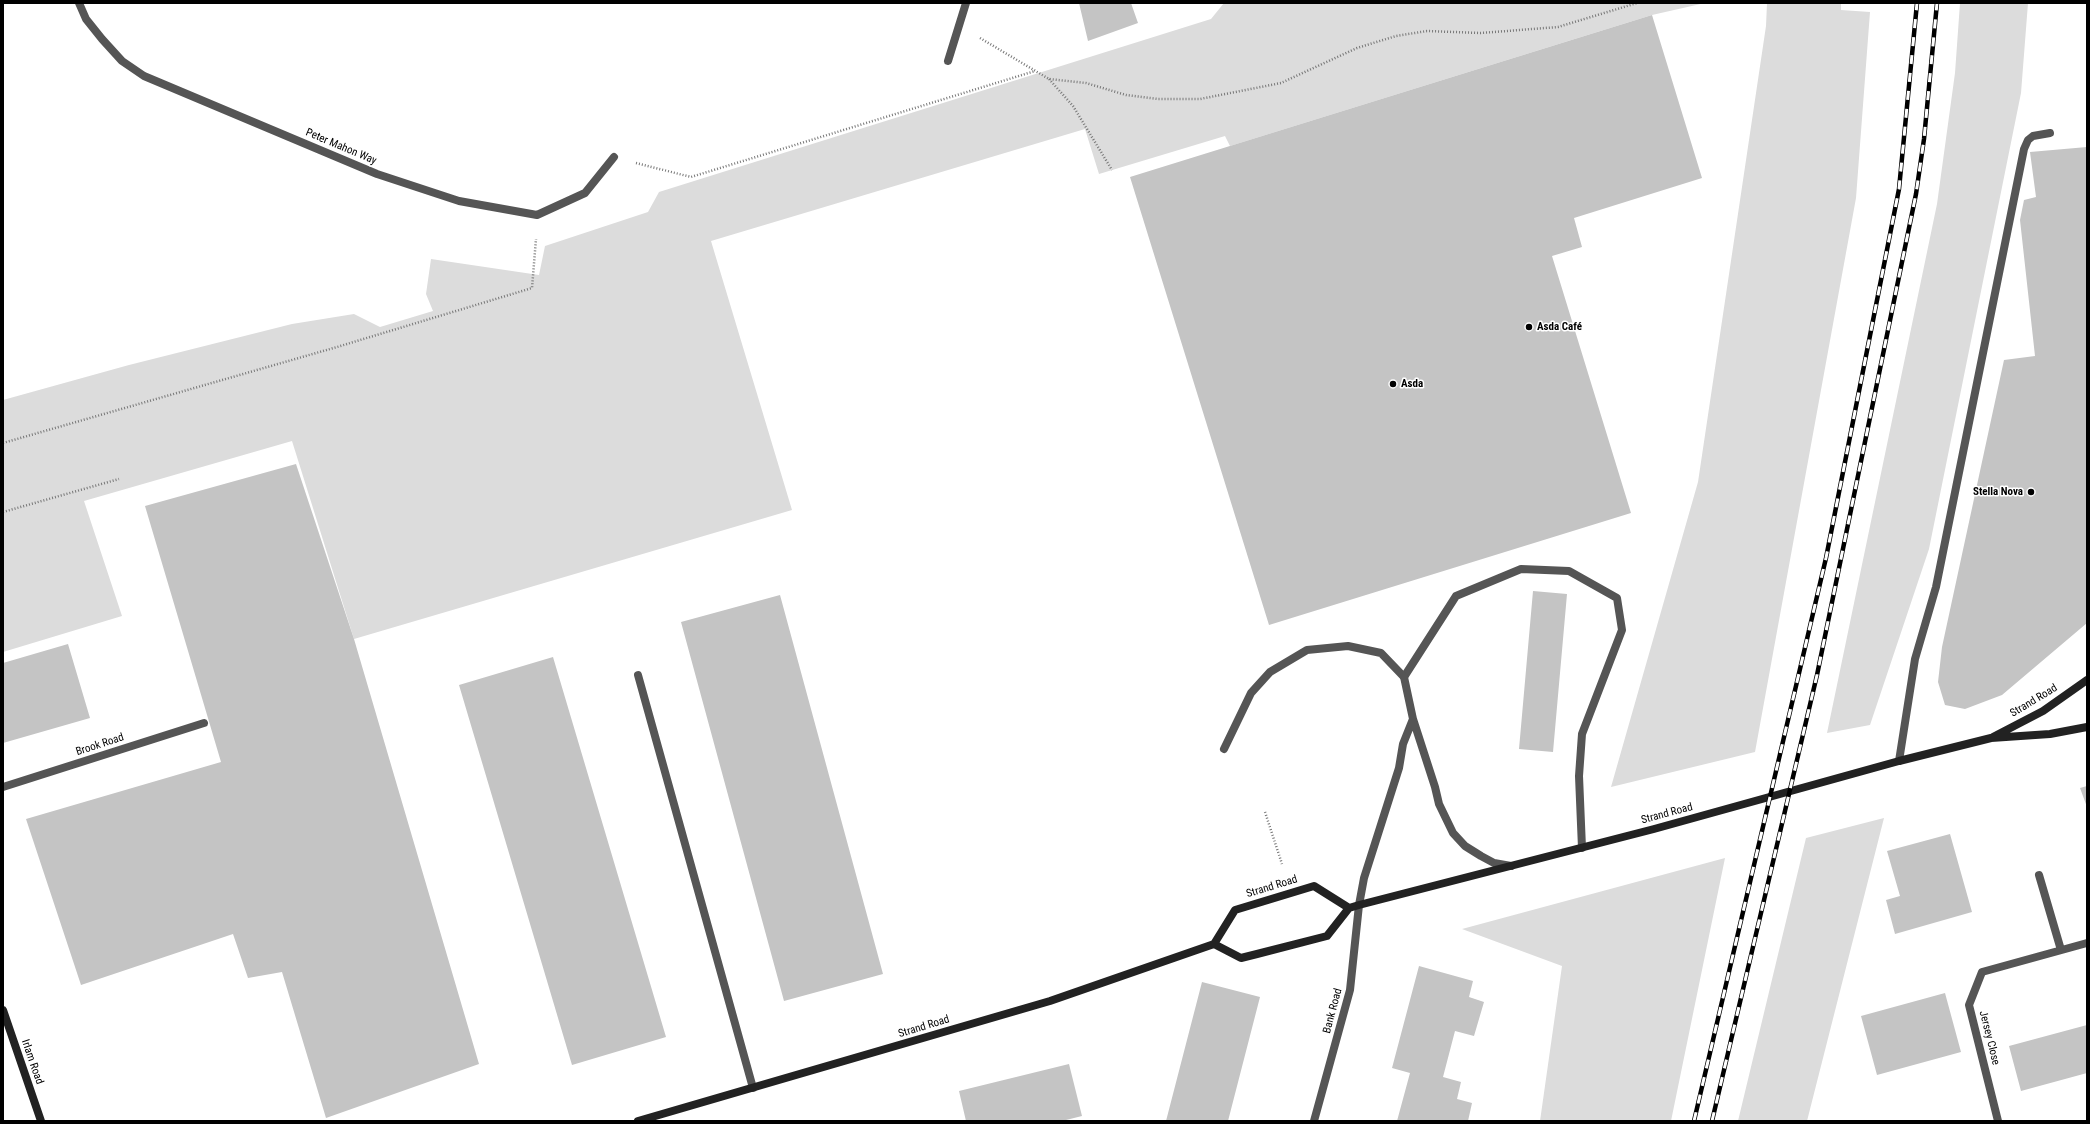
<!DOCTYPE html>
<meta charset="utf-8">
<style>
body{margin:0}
#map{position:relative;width:2090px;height:1124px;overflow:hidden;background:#fff;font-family:"Roboto Condensed",sans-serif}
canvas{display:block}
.frame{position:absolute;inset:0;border:4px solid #000;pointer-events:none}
</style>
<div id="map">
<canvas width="2090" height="1124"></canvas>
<div class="frame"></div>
</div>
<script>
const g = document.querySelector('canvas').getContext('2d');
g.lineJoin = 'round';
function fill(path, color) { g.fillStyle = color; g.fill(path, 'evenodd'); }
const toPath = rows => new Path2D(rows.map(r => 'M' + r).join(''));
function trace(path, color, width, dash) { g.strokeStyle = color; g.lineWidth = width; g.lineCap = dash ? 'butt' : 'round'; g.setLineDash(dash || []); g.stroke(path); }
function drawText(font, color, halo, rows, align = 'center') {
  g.font = font + ' "Roboto Condensed",sans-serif'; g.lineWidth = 3; g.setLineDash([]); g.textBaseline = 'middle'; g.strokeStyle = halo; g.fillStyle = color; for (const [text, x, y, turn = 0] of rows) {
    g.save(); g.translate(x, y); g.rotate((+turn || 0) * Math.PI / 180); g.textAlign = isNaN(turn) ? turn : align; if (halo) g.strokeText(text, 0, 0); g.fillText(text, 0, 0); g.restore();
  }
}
fill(toPath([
 [1224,3,1705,3,1652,15,1230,146,1225,136,1099,174,1085,129,711,241,792,510,354,639,292,441,84,501,122,616,3,652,3,400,129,365,292,324,354,314,380,327,433,311,426,294,431,259,539,275,545,246,648,212,659,192,1211,19],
 [1767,3,1841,3,1841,10,1870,12,1856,198,1755,752,1611,787,1698,482,1766,26],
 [1960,3,2028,3,2021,93,1929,549,1870,725,1827,733,1937,204,1955,73],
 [1884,818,1807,1121,1738,1121,1806,838],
 [1725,858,1671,1121,1540,1121,1562,966,1462,929]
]), '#dcdcdc');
fill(toPath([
 [1079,3,1131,3,1138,23,1088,41],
 [1652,15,1702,178,1574,218,1582,247,1552,256,1631,513,1269,625,1130,177],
 [2087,147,2087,623,2002,695,1965,709,1945,705,1938,682,1942,647,2004,360,2035,356,2020,220,2024,200,2036,197,2030,152],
 [296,464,354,639,479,1064,326,1118,282,972,248,978,233,934,81,985,26,819,221,762,145,506],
 [1533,591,1567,594,1553,752,1519,749],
 [780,595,883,974,784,1001,681,622],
 [68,644,90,718,3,743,3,663],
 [553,657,666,1037,572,1065,459,685],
 [2087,786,2087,807,2080,788],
 [1950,834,1972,912,1895,934,1886,900,1900,896,1887,851],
 [1419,966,1473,981,1469,997,1484,1002,1474,1036,1455,1031,1443,1077,1461,1082,1457,1099,1472,1103,1468,1121,1397,1121,1410,1073,1392,1068],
 [1202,982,1260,997,1228,1121,1166,1121],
 [1945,993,1961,1052,1877,1075,1861,1016],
 [2087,1025,2087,1073,2021,1091,2009,1046],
 [1069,1064,1082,1116,1062,1121,966,1121,959,1091]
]), '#c4c4c4');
trace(toPath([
 [980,38,1049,79,1086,83,1126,95,1158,99,1200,99,1281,83,1357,48,1396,36,1427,31,1481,33,1558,27,1637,3],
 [1049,79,1073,106,1112,170],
 [636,163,691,177,1035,71],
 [3,443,337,347,532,288,536,239],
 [3,512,119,479],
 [1265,812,1282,864]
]), '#777', 2.5, [1, 2]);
trace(toPath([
 [638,675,753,1088],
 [1404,677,1456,596,1521,569,1569,571,1617,598,1622,630,1582,734,1579,776,1582,848],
 [1899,761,1915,659,1936,587,2024,149,2028,140,2033,136,2050,133]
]), '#555', 8);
trace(toPath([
 [79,3,86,19,102,39,122,61,144,76,377,174,459,201,537,215,585,193,614,157],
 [948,61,966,3],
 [1413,719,1435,787,1439,804,1453,833,1465,846,1481,856,1494,863,1511,866],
 [1224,749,1251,693,1270,672,1307,650,1348,646,1381,653,1404,677,1413,719,1403,744,1399,768,1364,878,1359,905,1350,990,1314,1121],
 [3,787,204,723],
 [2039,875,2061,950],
 [1998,1121,1969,1005,1982,972,2087,943]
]), '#555', 8);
trace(toPath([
 [1993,737,2043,711,2087,680],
 [1214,944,1241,958,1257,954,1327,936,1349,908,1359,905,1654,829,1899,761,1991,738,2050,734,2087,727],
 [3,1010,41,1121],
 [638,1121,1050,1001,1214,944,1235,910,1314,886,1349,908]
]), '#222', 8);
const rail = toPath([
 [1694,1121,1826,558,1899,189,1917,3],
 [1712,1121,1817,675,1916,194,1924,139,1937,3]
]);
trace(rail, '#000', 4.5);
trace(rail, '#fff', 3, [9]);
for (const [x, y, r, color] of [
 [1529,327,4,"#000"],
 [1393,384,4,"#000"],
 [2031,492,4,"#000"]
]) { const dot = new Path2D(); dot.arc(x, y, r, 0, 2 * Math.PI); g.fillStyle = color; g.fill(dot); trace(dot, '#fff', 1.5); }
drawText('11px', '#000', '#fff', [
 ["Peter Mahon Way",341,147,23],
 ["Strand Road",2034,701,-31],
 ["Brook Road",100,745,-18],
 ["Strand Road",1667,814,-15],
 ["Strand Road",1272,887,-17],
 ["Bank Road",1333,1011,-75],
 ["Strand Road",924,1027,-17],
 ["Jersey Close",1989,1038,76],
 ["Irlam Road",32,1062,71]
]);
drawText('bold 11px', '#000', '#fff', [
 ["Asda Café",1537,327],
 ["Asda",1401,384],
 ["Stella Nova",2023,492,"right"]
], 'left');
</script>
